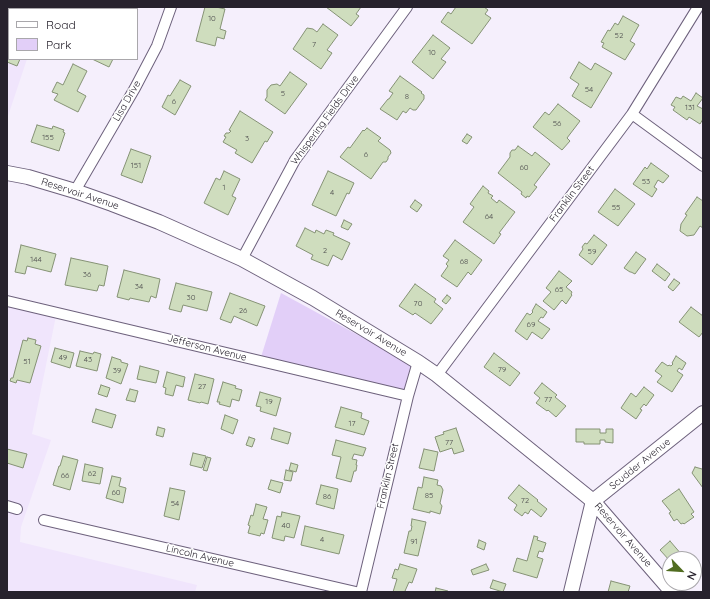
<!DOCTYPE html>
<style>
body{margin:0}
#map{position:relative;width:710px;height:599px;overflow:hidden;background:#f5effc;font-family:Quicksand,sans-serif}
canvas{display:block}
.frame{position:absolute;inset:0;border:8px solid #27222d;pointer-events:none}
.legend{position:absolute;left:8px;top:8px;width:130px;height:52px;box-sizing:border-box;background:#fff;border:1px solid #a9a7ab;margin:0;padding:5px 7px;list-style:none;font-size:12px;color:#27222d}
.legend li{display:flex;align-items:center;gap:8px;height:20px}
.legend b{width:20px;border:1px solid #a9a7ab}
.north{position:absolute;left:662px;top:551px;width:40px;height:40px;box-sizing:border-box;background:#fff;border:1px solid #a9a7ab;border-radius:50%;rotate:115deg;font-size:11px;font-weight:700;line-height:16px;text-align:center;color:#27222d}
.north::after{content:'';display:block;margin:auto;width:14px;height:18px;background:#516d21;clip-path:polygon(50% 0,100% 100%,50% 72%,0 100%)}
</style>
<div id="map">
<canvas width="710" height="599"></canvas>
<div class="frame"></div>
<ul class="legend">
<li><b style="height:5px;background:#fff"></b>Road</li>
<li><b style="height:11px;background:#e2cff8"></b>Park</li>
</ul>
<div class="north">N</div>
</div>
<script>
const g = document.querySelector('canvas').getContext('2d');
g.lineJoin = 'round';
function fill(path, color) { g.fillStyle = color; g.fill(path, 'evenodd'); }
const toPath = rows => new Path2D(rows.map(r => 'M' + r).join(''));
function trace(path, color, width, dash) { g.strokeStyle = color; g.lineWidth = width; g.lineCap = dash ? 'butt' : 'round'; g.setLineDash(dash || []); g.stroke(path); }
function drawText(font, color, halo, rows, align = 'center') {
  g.font = font + ' Quicksand,sans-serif'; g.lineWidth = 3; g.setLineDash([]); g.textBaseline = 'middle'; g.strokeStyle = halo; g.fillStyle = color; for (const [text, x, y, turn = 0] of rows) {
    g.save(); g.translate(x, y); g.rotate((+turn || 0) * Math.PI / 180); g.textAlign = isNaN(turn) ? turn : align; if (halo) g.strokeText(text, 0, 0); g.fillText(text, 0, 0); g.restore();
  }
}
fill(toPath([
 [7,7,45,7,44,9,9,9,9,59,27,59,7,119],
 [7,299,57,311,32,434,51,440,21,527,20,542,197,585,195,592,7,592]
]), '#f0e5fc');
fill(toPath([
 [281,293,413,365,406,390,261,357]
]), '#e2cff8');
const building = toPath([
 [115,7,135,7,134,9,114,9,115,7],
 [205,7,216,7,225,9,220,29,226,31,224,39,217,37,215,46,196,41,205,7],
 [326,7,361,7,356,14,359,16,351,26,326,7],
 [456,7,484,7,488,10,485,14,491,18,472,44,441,22,448,12,451,14,456,7],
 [623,16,639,25,630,41,635,44,625,60,602,47,604,43,601,42,608,30,610,31,615,23,618,25,623,16],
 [323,24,338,35,327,50,332,53,321,69,293,49,307,28,313,29,317,32,323,24],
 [433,35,450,48,441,59,446,62,433,79,412,62,433,35],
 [8,50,9,50,9,59,20,59,17,66,7,62,7,52,8,50],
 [92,59,113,59,109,67,92,59],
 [579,62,591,70,595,63,612,73,591,108,572,96,579,84,570,78,579,62],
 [73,64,87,71,77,91,86,96,78,112,54,100,58,94,52,92,57,82,63,85,73,64],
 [290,72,307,84,285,114,265,100,267,97,267,90,271,85,277,84,280,86,290,72],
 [400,76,422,92,421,93,424,95,424,99,416,110,413,110,410,108,406,113,403,111,397,120,380,109,388,99,389,99,393,93,389,91,400,76],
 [180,80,191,86,175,115,162,107,168,95,170,96,180,80],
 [696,93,703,98,697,106,703,109,703,119,700,124,689,117,687,120,673,110,675,107,671,105,676,97,681,99,683,96,691,101,696,93],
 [558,104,580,121,567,138,570,141,562,150,533,127,545,112,549,115,558,104],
 [240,111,273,132,267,142,265,141,252,163,235,153,237,150,223,142,226,137,224,136,226,133,229,133,231,131,229,130,240,111],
 [37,125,52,129,53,126,64,130,63,132,65,133,59,151,31,142,37,125],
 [367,128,381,138,378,141,390,150,391,153,388,157,388,159,386,162,383,162,371,179,340,157,348,147,350,148,363,130,364,131,367,128],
 [467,134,472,137,467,144,462,141,467,134],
 [518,146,532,156,535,152,550,164,534,185,537,187,529,197,527,196,526,198,521,194,522,192,498,173,510,157,510,153,512,150,515,150,518,146],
 [131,149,151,156,142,183,121,175,131,149],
 [651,163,669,176,663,183,658,180,654,187,657,189,652,197,633,184,645,167,647,169,651,163],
 [224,171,240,179,232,196,236,198,228,215,204,203,216,178,220,180,224,171],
 [328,171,354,183,349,194,347,193,336,216,312,205,328,171],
 [483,186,489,191,488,193,493,196,491,198,497,203,499,200,515,212,499,233,501,234,494,244,463,222,474,207,470,204,483,186],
 [615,189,635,204,618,226,598,212,615,189],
 [697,197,703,201,703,228,700,226,694,235,687,236,680,231,681,224,687,215,685,214,697,197],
 [415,200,422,205,417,212,410,207,415,200],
 [344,220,352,224,348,230,341,227,344,220],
 [305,228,315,233,316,230,324,234,326,230,334,233,333,235,350,243,342,260,333,255,328,266,311,259,313,255,296,246,305,228],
 [594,235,607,245,592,265,579,255,583,249,582,247,585,243,587,244,594,235],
 [455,240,482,260,471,275,468,272,457,287,441,276,448,266,446,264,449,260,443,256,455,240],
 [21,245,56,254,51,272,27,266,25,274,15,272,21,245],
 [636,252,646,259,635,274,631,272,630,272,624,268,636,252],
 [71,258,108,266,104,286,99,285,97,291,65,285,71,258],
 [657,264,670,274,665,281,652,271,657,264],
 [124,270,160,279,156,298,151,296,149,302,130,298,129,300,117,297,124,270],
 [559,271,572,281,566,287,572,292,571,294,572,295,566,304,562,300,554,310,543,301,551,292,546,288,559,271],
 [674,279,680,283,673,291,668,287,674,279],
 [176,283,212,292,207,311,183,305,181,312,169,309,176,283],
 [415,284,436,299,434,302,443,309,431,324,415,313,413,315,399,306,415,284],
 [230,293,265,306,257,326,234,316,231,323,220,319,230,293],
 [447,295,451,298,446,304,442,301,447,295],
 [536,304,547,312,543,318,541,317,538,321,550,329,542,339,532,332,527,340,515,331,527,313,530,315,533,312,532,311,536,304],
 [691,307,703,316,703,332,699,337,679,322,691,307],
 [28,338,36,340,35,344,41,346,30,383,17,380,16,383,10,381,11,378,13,378,23,340,27,341,28,338],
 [55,348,74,353,70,368,51,362,55,348],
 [80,351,93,354,94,352,101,354,97,371,76,366,80,351],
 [494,353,520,373,510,386,484,367,494,353],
 [676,356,686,363,682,370,679,368,677,371,683,375,672,392,657,382,662,376,655,371,662,362,668,366,669,365,671,366,673,364,672,363,676,356],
 [112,357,121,360,121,362,128,364,121,384,106,378,112,357],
 [140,366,159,371,156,383,137,379,140,366],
 [167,372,185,377,183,387,176,385,173,396,165,394,166,388,163,387,167,372],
 [195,374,214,379,208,404,201,402,200,403,188,400,195,374],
 [223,382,236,386,235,388,242,390,239,401,232,399,230,407,219,404,220,402,217,402,223,382],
 [542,383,557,395,555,397,566,406,556,417,548,410,547,411,536,403,540,398,534,393,542,383],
 [101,385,110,388,107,397,98,394,101,385],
 [644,387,654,395,646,406,644,404,640,409,642,410,636,419,621,408,631,393,636,397,644,387],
 [130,389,138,391,135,402,126,400,130,389],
 [260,392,281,398,276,416,260,411,261,407,256,406,260,392],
 [341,407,362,413,361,418,369,421,364,435,335,427,341,407],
 [96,409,116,415,112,428,92,422,96,409],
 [225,415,238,420,233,434,221,429,225,415],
 [158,427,165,429,163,437,156,435,158,427],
 [274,428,291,433,288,444,271,439,274,428],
 [456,428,464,451,454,454,452,448,440,452,435,437,444,434,443,432,456,428],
 [576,429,600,429,600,433,606,433,606,429,613,429,613,443,605,442,605,440,600,440,600,444,584,444,584,442,576,442,576,429],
 [249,437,255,439,252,447,246,445,249,437],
 [336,440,366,448,363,456,354,454,352,459,357,460,356,465,357,465,356,471,354,471,351,482,336,478,341,457,332,455,336,440],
 [7,449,27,454,23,468,7,463,7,449],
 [424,449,438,452,434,471,419,468,424,449],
 [193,453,206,456,202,468,190,465,193,453],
 [63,456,78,460,70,490,53,485,59,466,60,466,63,456],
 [207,457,211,458,207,471,203,470,207,457],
 [291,463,298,465,296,472,289,470,291,463],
 [85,464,103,468,100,484,82,481,85,464],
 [695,467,702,469,703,469,703,488,692,473,695,467],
 [286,470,293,472,291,481,284,480,286,470],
 [112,476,121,478,119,486,126,488,123,503,106,498,112,476],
 [424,477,438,480,437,485,441,486,443,490,440,503,442,506,440,514,430,511,430,513,413,509,418,487,422,488,424,477],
 [271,480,283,483,280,493,268,489,271,480],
 [321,485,338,489,334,509,316,504,321,485],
 [519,485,538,500,537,501,547,509,541,517,531,509,528,514,525,512,522,516,514,510,517,505,508,498,519,485],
 [170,488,185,491,179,520,164,516,170,488],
 [679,489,694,512,691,514,694,517,684,524,683,523,681,524,677,519,674,521,669,513,671,512,662,501,679,489],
 [256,504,267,507,263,519,268,520,264,534,261,533,260,536,248,533,250,526,248,525,251,515,253,516,256,504],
 [282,512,300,516,294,538,285,536,284,541,272,538,277,516,281,517,282,512],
 [412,519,426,522,418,556,404,553,409,531,411,531,412,526,411,526,412,519],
 [305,526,344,535,339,554,301,545,305,526],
 [534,536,538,537,537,540,546,543,543,552,539,551,537,557,543,559,537,578,513,571,517,558,527,561,534,536],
 [479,540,486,543,484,550,477,547,479,540],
 [670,541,682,555,677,559,670,559,670,561,660,550,670,541],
 [400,564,417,569,412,583,409,582,405,591,408,592,393,592,397,579,392,578,395,569,398,570,400,564],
 [486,564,489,570,473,575,471,570,486,564],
 [493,580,506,584,503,592,490,588,493,580],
 [611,581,630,586,628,592,608,592,611,581],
 [436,588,448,591,447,592,435,592,436,588]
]);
fill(building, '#cfddbe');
trace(building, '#859275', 1);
const street = toPath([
 [632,114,703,166],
 [75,191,135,88,157,46,171,7],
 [242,259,295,160,407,7],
 [7,301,408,396],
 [437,375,632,114,698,7],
 [7,506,17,509],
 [44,520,356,592],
 [361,592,408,396,418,362]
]);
const secondary = toPath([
 [7,173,28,177,75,191,112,204,159,222,242,259,313,298,418,362,437,375,593,501,672,592],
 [571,592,593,501,703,413]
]);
trace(street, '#6d617c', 12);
trace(secondary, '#6d617c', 16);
trace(street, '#fff', 10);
trace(secondary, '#fff', 14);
drawText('8px', '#515151', null, [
 ["10",212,19],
 ["52",619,36],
 ["7",314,45],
 ["10",432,53],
 ["54",589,90],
 ["5",283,94],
 ["8",407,97],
 ["6",174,102],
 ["131",690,108],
 ["56",557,124],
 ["155",48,138],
 ["3",247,139],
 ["6",366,155],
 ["151",136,166],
 ["60",524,168],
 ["53",646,182],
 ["1",224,188],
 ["4",332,193],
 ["55",616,208],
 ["64",489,217],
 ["2",325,251],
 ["59",592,252],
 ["144",36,260],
 ["68",464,262],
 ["36",87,275],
 ["34",139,287],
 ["65",559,290],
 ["30",191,298],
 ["70",418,304],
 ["26",243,311],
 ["69",531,325],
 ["49",63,358],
 ["43",88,360],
 ["51",27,362],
 ["79",502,370],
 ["39",117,371],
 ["27",202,387],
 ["77",548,400],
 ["19",269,402],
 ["17",352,424],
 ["77",449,443],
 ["62",92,474],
 ["66",65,476],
 ["60",116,493],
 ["85",429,496],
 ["86",327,497],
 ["72",525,501],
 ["54",175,504],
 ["40",286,526],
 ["4",322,540],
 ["91",414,542]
]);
drawText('10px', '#27222d', '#fff', [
 ["Lisa Drive",127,101,-60],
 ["Whispering Fields Drive",325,120,-54],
 ["Reservoir Avenue",80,194,18],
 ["Franklin Street",572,194,-53],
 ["Reservoir Avenue",371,333,31],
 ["Jefferson Avenue",207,348,14],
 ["Scudder Avenue",640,464,-39],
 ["Franklin Street",388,476,-77],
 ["Reservoir Avenue",623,535,49],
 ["Lincoln Avenue",200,556,13]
]);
</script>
